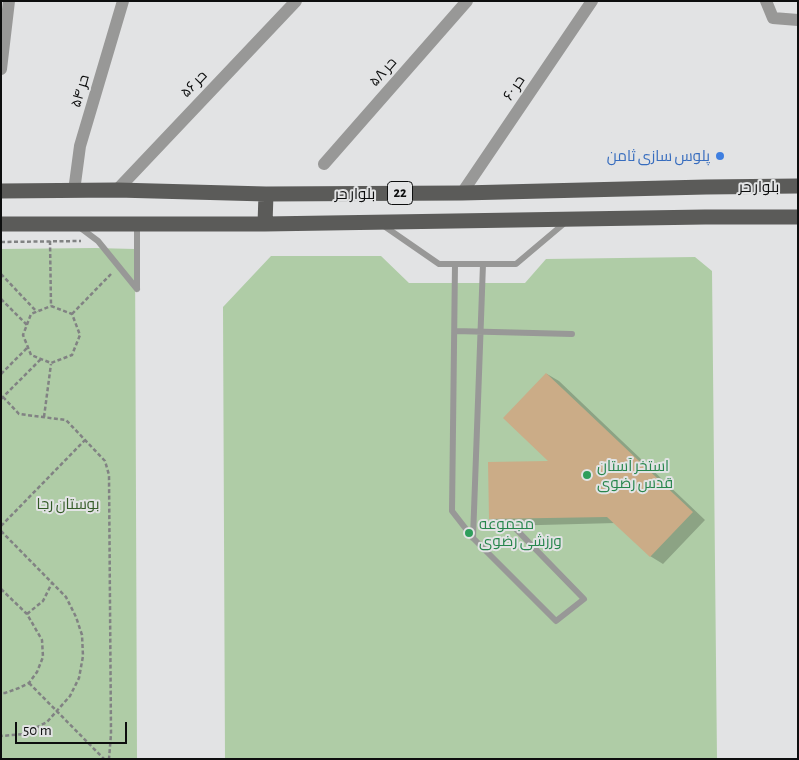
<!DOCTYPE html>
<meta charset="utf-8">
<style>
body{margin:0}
#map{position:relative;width:799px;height:760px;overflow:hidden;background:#e2e3e4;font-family:"Alegreya Sans",sans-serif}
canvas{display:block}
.frame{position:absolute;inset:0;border:2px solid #0d0e0e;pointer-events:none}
.scale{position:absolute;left:15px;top:722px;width:112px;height:22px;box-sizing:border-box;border:2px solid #0d0e0e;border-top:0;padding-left:6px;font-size:15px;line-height:18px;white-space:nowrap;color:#0d0e0e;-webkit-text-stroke:4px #e2e3e4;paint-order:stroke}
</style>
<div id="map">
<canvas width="799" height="760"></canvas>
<div class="frame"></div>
<div class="scale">50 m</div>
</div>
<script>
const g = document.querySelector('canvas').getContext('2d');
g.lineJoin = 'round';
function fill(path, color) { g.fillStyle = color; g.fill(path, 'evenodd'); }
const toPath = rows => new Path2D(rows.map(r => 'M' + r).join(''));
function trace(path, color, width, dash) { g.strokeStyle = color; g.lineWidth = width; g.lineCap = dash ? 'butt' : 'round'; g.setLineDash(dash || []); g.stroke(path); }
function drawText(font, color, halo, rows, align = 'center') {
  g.font = font + ' "Alegreya Sans",Cairo,sans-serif'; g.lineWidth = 4; g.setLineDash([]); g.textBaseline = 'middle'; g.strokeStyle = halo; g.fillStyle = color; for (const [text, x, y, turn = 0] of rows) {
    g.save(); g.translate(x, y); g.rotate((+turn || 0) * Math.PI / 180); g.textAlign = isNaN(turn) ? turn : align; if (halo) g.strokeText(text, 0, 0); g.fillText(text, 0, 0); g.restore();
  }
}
fill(toPath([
 [95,248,135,249,137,759,1,759,1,249],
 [271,256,381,256,409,283,525,283,546,259,695,257,712,271,717,759,225,759,223,307]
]), '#afcca6');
fill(toPath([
 [547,374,559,381,705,520,663,564,650,556,616,523,503,526,490,519,551,462]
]), '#0003');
fill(toPath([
 [546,373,693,512,650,557,607,517,489,519,488,462,548,461,503,418]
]), '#cbac87');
trace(toPath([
 [50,241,51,306],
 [1,242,81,241],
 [1,274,37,312],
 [1,299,27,325],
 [51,306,72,314,80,335,72,355,51,363,31,355,23,335,31,314,51,306],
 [72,314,111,274],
 [1,374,28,347],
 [3,397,19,414,66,420,105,461,109,475,111,734,109,759],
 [1,399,41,359],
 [44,417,51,364],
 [1,526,85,440],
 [1,531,66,597,76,617,82,635,83,656,79,678,70,696,47,722,24,734,1,736],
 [1,589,27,614,42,640,43,657,37,672,29,683,19,688,5,693,1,693],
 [27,614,43,601,52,583],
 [29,683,104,759]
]), '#818283', 2.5, [4, 2.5]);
trace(toPath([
 [78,226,98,241,137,289],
 [384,226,439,264,516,264,567,221],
 [455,264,452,511,473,538,556,621,584,599,511,524],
 [137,289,137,224],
 [455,331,572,334],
 [473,538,483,264]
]), '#989897', 6);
trace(toPath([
 [766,1,773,18,798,20],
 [1,69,9,1],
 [324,164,467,1],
 [117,190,296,1],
 [74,191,80,146,123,1],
 [462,193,592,1]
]), '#989897', 12);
trace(toPath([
 [1,191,117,190,266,194,462,193,706,187,798,186],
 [1,224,265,224,705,217,798,217],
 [265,224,266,194]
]), '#5b5b59', 15);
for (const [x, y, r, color] of [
 [720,156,5,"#3f7fe0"],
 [587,475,5,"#2e9e5b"],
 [469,533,5,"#2e9e5b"]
]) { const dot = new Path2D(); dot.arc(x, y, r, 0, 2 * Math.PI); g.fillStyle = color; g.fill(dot); trace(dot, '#e2e3e4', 2); }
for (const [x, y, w] of [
 [400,193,25]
]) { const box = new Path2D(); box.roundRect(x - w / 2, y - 11.5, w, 23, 4); g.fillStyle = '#e2e3e4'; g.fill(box); trace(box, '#0d0e0e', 1); }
drawText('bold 14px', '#0d0e0e', null, [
 ["22",400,193]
]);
drawText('15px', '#0d0e0e', '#e2e3e4', [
 ["حر ۵۸",383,72,-49],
 ["حر ۵۶",194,84,-46],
 ["حر ۶۰",514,88,-56],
 ["حر ۵۴",80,91,-74],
 ["بلوار حر",759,187],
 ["بلوار حر",355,194]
]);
drawText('15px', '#366cbe', '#e2e3e4', [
 ["پلوس سازی ثامن",710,156]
], 'right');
drawText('15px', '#27864d', '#e2e3e4', [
 ["استخر آستان",597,466],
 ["قدس رضوی",597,483],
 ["مجموعه",479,524],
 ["ورزشی رضوی",479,541]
], 'left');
drawText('15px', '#345b27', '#e2e3e4', [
 ["بوستان رجا",68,504]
]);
</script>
